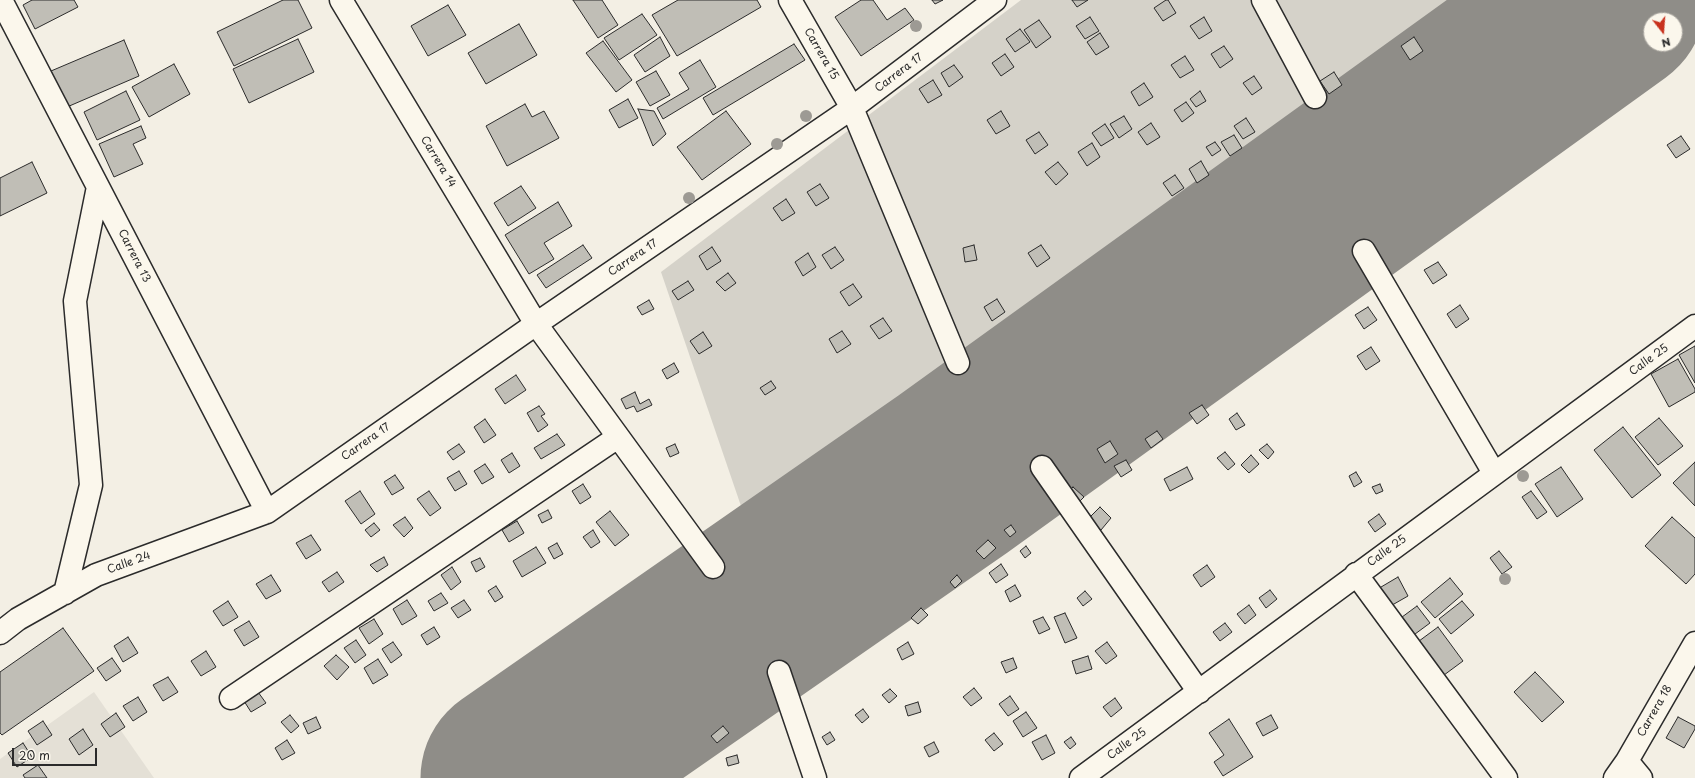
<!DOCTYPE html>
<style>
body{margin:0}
#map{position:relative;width:1695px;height:778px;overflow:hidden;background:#f3efe4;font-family:"Playpen Sans",sans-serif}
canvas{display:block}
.north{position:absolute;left:1643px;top:12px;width:40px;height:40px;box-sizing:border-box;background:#fbf7ec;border:1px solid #a8a59f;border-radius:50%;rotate:163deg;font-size:11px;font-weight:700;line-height:16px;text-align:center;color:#2b2b2b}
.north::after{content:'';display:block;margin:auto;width:14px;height:18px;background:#c8321e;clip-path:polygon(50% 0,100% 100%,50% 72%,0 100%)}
.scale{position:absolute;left:12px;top:748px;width:85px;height:18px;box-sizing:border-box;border:2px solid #2b2b2b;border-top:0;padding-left:5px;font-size:12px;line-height:14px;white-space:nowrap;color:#2b2b2b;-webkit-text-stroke:3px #fbf7ec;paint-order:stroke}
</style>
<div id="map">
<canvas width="1695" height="778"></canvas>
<div class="north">N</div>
<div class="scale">20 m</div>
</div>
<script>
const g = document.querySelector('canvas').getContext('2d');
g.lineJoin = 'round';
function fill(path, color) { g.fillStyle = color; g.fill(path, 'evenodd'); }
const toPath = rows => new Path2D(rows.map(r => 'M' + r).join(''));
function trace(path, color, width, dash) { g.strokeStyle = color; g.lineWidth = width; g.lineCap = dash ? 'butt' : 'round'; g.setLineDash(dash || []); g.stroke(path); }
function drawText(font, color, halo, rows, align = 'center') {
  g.font = font + ' "Playpen Sans",sans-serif'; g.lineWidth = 3; g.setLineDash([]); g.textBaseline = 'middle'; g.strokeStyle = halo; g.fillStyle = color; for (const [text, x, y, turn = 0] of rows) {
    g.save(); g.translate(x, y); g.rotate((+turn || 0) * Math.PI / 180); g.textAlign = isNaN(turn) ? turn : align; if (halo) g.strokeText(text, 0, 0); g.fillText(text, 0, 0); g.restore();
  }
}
fill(toPath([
 [94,692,154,778,0,778,0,759]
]), '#e4e0d6');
fill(toPath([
 [1021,0,1465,0,755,547,661,272]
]), '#d5d2c9');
trace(toPath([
 [516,778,953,474,1610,0]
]), '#8f8d88', 191);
const building = toPath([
 [32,0,74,0,78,7,35,29,23,5,32,0],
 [283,0,298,0,312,28,234,66,217,32,283,0],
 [573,0,602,0,618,25,598,38,573,0],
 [678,0,757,0,761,7,677,56,652,15,678,0],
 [861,0,873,0,887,20,905,8,914,20,861,56,835,17,861,0],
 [932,0,943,0,935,4,932,0],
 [1072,0,1088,0,1077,7,1072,0],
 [1166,0,1168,0,1176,13,1163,21,1154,8,1166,0],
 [448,5,466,35,428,56,411,26,448,5],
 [642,14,657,35,619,60,604,38,642,14],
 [1090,17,1099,31,1085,39,1076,26,1090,17],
 [1204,17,1212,31,1199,39,1190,26,1204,17],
 [1039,20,1051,37,1036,48,1024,30,1039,20],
 [519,24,537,55,486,84,468,53,519,24],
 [1020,29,1030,42,1015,52,1006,39,1020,29],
 [1100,33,1109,47,1096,55,1087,42,1100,33],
 [660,37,670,56,645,72,634,55,660,37],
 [1414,37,1423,51,1410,60,1401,46,1414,37],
 [298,39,314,72,249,103,233,69,298,39],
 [124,40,139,76,67,107,51,71,124,40],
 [603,41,632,80,616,92,586,53,603,41],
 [794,44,805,60,713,115,703,98,794,44],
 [1224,46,1233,59,1220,68,1211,54,1224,46],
 [1005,54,1014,67,1001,76,992,63,1005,54],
 [1185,56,1194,70,1180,78,1171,65,1185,56],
 [700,60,716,87,663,119,657,108,689,89,679,73,700,60],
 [174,64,190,94,149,117,132,87,174,64],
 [954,65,963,77,949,87,941,73,954,65],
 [656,71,670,95,650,106,636,82,656,71],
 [1334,72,1342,85,1329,94,1320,81,1334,72],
 [1254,76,1262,88,1252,95,1243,83,1254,76],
 [933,80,942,95,928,103,919,89,933,80],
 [1144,83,1153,97,1139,106,1131,92,1144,83],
 [126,91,140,120,97,140,84,112,126,91],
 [1200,91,1206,101,1196,107,1190,99,1200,91],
 [628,99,638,118,619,128,609,110,628,99],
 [1186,102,1194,113,1182,122,1174,110,1186,102],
 [525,104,532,117,544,111,559,138,507,166,486,126,525,104],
 [638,109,654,111,666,134,653,146,638,109],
 [726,111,751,144,702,180,677,147,726,111],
 [1001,111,1010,126,996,134,987,120,1001,111],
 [1124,116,1132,129,1119,138,1110,124,1124,116],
 [1246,118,1255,132,1243,139,1234,126,1246,118],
 [1151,123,1160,137,1147,145,1138,132,1151,123],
 [1105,124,1114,138,1101,146,1092,133,1105,124],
 [141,126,146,138,133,144,143,164,114,177,99,144,141,126],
 [1039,132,1048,145,1035,154,1026,140,1039,132],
 [1234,135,1242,148,1230,156,1221,142,1234,135],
 [1681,136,1690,149,1676,158,1667,145,1681,136],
 [1215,142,1221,150,1212,156,1206,147,1215,142],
 [1092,143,1100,157,1087,166,1078,152,1092,143],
 [1201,161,1209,175,1197,183,1189,169,1201,161],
 [32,162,47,193,0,216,0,178,32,162],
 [1058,162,1068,174,1056,185,1045,172,1058,162],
 [1175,175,1184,188,1172,196,1163,183,1175,175],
 [820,184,829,198,816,206,807,192,820,184],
 [521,186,536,208,508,226,494,203,521,186],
 [786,199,795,213,782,221,773,208,786,199],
 [558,202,572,226,544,243,554,259,529,274,505,235,558,202],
 [583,245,592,258,546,288,537,275,583,245],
 [974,245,977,260,965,262,963,248,974,245],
 [1041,245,1050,258,1037,267,1028,253,1041,245],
 [712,247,721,261,707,270,699,256,712,247],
 [835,247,844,260,831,269,822,255,835,247],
 [808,253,816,267,803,276,795,262,808,253],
 [1438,262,1447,275,1433,284,1424,270,1438,262],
 [728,273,736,283,725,291,716,282,728,273],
 [688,281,694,290,678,300,672,291,688,281],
 [853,284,862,297,849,306,840,292,853,284],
 [997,299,1005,312,992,321,984,307,997,299],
 [649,300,654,309,642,315,637,307,649,300],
 [1460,305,1469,319,1456,328,1447,314,1460,305],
 [1368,307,1377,320,1364,329,1355,315,1368,307],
 [883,318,892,331,879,339,870,326,883,318],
 [842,331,851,344,837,353,829,339,842,331],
 [703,332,712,346,699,354,690,341,703,332],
 [1695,346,1695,383,1679,355,1695,346],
 [1371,347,1380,361,1366,370,1357,356,1371,347],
 [1678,359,1695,389,1695,392,1669,407,1651,374,1678,359],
 [674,363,679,372,667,379,662,370,674,363],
 [516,375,526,390,505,404,495,389,516,375],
 [771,381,776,388,765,395,760,388,771,381],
 [635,392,640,404,649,399,652,405,637,412,634,406,626,409,621,399,635,392],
 [1202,405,1209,415,1197,424,1189,413,1202,405],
 [539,406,545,414,541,416,548,425,538,432,527,413,539,406],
 [1237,413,1245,425,1236,430,1229,419,1237,413],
 [1659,418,1683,446,1658,465,1635,437,1659,418],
 [485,419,496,435,484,443,474,427,485,419],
 [1623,427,1661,475,1632,498,1594,450,1623,427],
 [1157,431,1163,439,1151,448,1145,439,1157,431],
 [557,434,565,445,541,459,534,448,557,434],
 [1110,441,1118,454,1105,463,1097,449,1110,441],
 [459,444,465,452,453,460,447,452,459,444],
 [675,444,679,453,670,457,666,448,675,444],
 [1267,444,1274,452,1268,459,1259,450,1267,444],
 [1225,452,1235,464,1228,470,1217,458,1225,452],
 [512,453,520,466,509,473,501,460,512,453],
 [1251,455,1259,464,1249,473,1241,465,1251,455],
 [1126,460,1132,470,1121,477,1114,466,1126,460],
 [1695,462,1695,506,1673,483,1695,462],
 [485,464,494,477,482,484,474,471,485,464],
 [1187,467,1193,479,1170,491,1164,479,1187,467],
 [1561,467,1583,499,1557,517,1535,484,1561,467],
 [459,471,467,484,455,491,447,478,459,471],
 [1356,472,1362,482,1354,487,1349,476,1356,472],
 [395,475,404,488,392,495,384,482,395,475],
 [583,484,591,497,580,504,572,491,583,484],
 [1380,484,1383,491,1376,494,1372,487,1380,484],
 [1073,487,1084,497,1078,503,1067,493,1073,487],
 [360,491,375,514,361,524,345,501,360,491],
 [429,491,441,508,430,516,417,499,429,491],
 [1531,491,1547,512,1537,519,1522,497,1531,491],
 [1100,507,1111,518,1101,530,1088,519,1100,507],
 [548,510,552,518,542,523,538,515,548,510],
 [610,511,629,535,615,546,596,522,610,511],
 [1379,514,1386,524,1375,532,1368,522,1379,514],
 [405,517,413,528,404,537,393,525,405,517],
 [1672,517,1695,538,1695,574,1686,584,1645,546,1672,517],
 [517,521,524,533,509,542,502,530,517,521],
 [374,523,380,530,371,537,365,530,374,523],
 [1011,525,1016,532,1010,537,1004,530,1011,525],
 [593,530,600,542,591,548,583,537,593,530],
 [311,535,321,550,306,559,296,543,311,535],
 [988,540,996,548,984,559,976,551,988,540],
 [557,543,563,554,554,559,548,548,557,543],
 [1026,546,1031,553,1025,558,1020,551,1026,546],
 [536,547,546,563,522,577,513,561,536,547],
 [1499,551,1512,567,1502,574,1490,558,1499,551],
 [384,557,388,565,377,572,370,565,384,557],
 [480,558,485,567,476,572,471,562,480,558],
 [1001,564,1008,575,996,583,989,573,1001,564],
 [1207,565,1215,577,1201,587,1193,575,1207,565],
 [452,567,461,582,451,590,441,575,452,567],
 [337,572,344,582,329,592,322,582,337,572],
 [271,575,281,591,266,599,256,584,271,575],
 [957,575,962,581,955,588,950,582,957,575],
 [1398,577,1408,596,1387,608,1376,590,1398,577],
 [1450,578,1463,594,1435,618,1421,602,1450,578],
 [1015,585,1021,596,1010,602,1005,591,1015,585],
 [496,586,503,597,495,602,488,591,496,586],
 [1270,590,1277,599,1266,608,1259,598,1270,590],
 [1085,591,1092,599,1083,606,1077,598,1085,591],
 [441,593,448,603,434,611,428,601,441,593],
 [407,600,417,616,402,625,393,609,407,600],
 [464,600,471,610,458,618,451,608,464,600],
 [228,601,238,617,223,626,213,611,228,601],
 [1462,601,1474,615,1451,634,1439,619,1462,601],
 [1249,605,1256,615,1245,624,1237,614,1249,605],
 [1417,606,1430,623,1411,637,1398,620,1417,606],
 [921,608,928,615,918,624,911,618,921,608],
 [1065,613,1077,638,1065,643,1054,617,1065,613],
 [1043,617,1050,629,1039,634,1033,621,1043,617],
 [374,619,383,634,369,644,359,628,374,619],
 [249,621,259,637,244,646,234,630,249,621],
 [1225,623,1232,632,1220,641,1213,632,1225,623],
 [434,627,440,637,427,645,421,635,434,627],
 [1438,627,1463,661,1440,678,1415,644,1438,627],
 [63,628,94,671,2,735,0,733,0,672,63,628],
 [128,637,138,653,123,662,114,646,128,637],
 [356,640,366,655,355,663,344,648,356,640],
 [393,642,402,655,391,663,382,649,393,642],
 [908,642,914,654,902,660,897,649,908,642],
 [1107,642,1117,656,1106,664,1095,651,1107,642],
 [206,651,216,667,201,676,191,661,206,651],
 [336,655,349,667,337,680,324,666,336,655],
 [1088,656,1092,669,1076,674,1072,661,1088,656],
 [112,658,121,671,106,681,97,668,112,658],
 [1013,658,1017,668,1006,673,1001,662,1013,658],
 [378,659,388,675,373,684,364,668,378,659],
 [1535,672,1564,702,1542,722,1514,692,1535,672],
 [168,677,178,692,163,701,153,685,168,677],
 [974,688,982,698,971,706,963,697,974,688],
 [890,689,897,696,889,703,882,695,890,689],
 [258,692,266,703,251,712,244,701,258,692],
 [1010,696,1019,709,1008,716,999,704,1010,696],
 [138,697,147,712,133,721,123,706,138,697],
 [1115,698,1122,708,1111,717,1103,707,1115,698],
 [918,702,921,712,908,716,905,706,918,702],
 [863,709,869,717,862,723,855,715,863,709],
 [1026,712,1037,728,1023,737,1013,721,1026,712],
 [116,713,125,727,110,737,101,724,116,713],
 [290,715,299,726,291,733,281,722,290,715],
 [1271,715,1278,728,1263,736,1256,723,1271,715],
 [316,717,321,728,308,734,303,723,316,717],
 [1678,717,1695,726,1695,729,1684,748,1666,738,1678,717],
 [1229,719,1253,757,1223,776,1214,762,1224,755,1209,733,1229,719],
 [43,721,52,735,37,745,28,731,43,721],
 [723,726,729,733,717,743,711,736,723,726],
 [83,729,93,745,79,755,69,739,83,729],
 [830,732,835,740,827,745,822,737,830,732],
 [994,733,1003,744,994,751,985,740,994,733],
 [1046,735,1055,753,1042,760,1032,742,1046,735],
 [1071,737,1076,744,1070,749,1064,742,1071,737],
 [287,740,295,753,282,760,275,748,287,740],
 [934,742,939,752,929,757,924,747,934,742],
 [23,743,32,757,17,767,8,753,23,743],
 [737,755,739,763,728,766,726,758,737,755],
 [38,765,47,778,25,778,23,775,38,765]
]);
fill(building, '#c0beb6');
trace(building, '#2b2b2b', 1);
const minor = toPath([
 [1,0,267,512],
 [341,0,536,324,713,567],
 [790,0,852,108,958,363],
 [1263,0,1315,97],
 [1364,251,1494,473],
 [1042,467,1199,692],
 [1356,574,1506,778],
 [65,593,91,485,75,301,98,187],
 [0,633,18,619,96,575,267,512,536,324,852,108,995,0],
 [779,672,815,778],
 [231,698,618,437],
 [1627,761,1641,778],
 [1081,778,1695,326],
 [1615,778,1627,761,1695,643]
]);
trace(minor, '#2b2b2b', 25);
trace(minor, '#fbf7ec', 22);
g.fillStyle = '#9d9a94';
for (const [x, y] of [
 [916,26],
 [806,116],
 [777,144],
 [689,198],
 [1523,476],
 [1505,579]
]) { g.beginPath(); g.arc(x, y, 6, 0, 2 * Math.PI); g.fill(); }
drawText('11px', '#2b2b2b', '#fbf7ec', [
 ["Carrera 15",821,54,60],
 ["Carrera 17",899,73,-37],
 ["Carrera 14",438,162,59],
 ["Carrera 13",134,256,63],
 ["Carrera 17",633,258,-34],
 ["Calle 25",1649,360,-36],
 ["Carrera 17",366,442,-35],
 ["Calle 25",1387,551,-36],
 ["Calle 24",129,563,-20],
 ["Carrera 18",1655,711,-60],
 ["Calle 25",1127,744,-36]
]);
</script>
